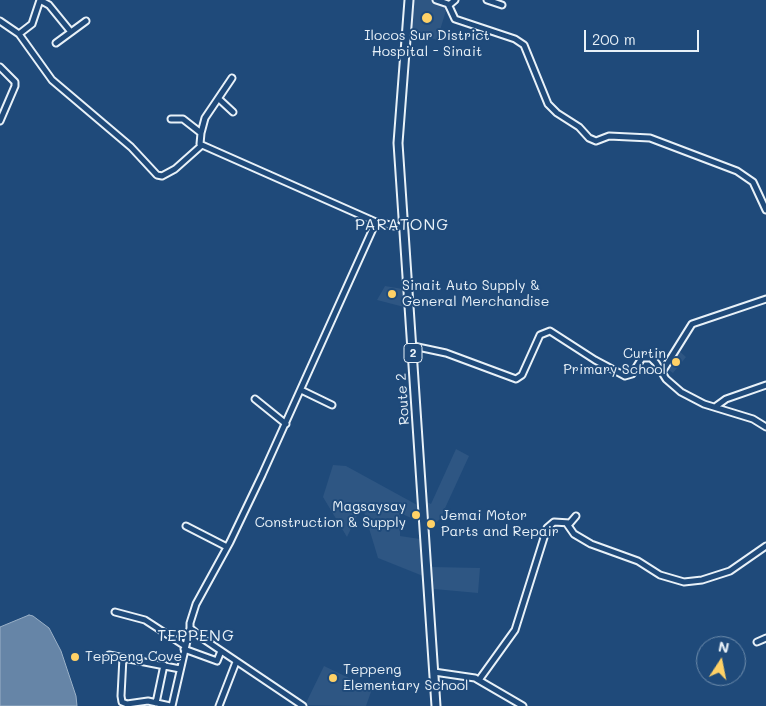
<!DOCTYPE html>
<style>
body{margin:0}
#map{position:relative;width:766px;height:706px;overflow:hidden;background:#1f4a7a;font-family:Mali,sans-serif}
canvas{display:block}
.north{position:absolute;left:696px;top:636px;width:50px;height:50px;box-sizing:border-box;background:#1f4a7a;border:1px solid #6f8dac;border-radius:50%;rotate:11deg;font-size:14px;font-weight:700;line-height:20px;text-align:center;color:#e8f1f8}
.north::after{content:'';display:block;margin:auto;width:18px;height:22px;background:#ffd166;clip-path:polygon(50% 0,100% 100%,50% 72%,0 100%)}
.scale{position:absolute;left:584px;top:30px;width:115px;height:22px;box-sizing:border-box;border:2px solid #e8f1f8;border-top:0;padding-left:6px;font-size:15px;line-height:18px;white-space:nowrap;color:#e8f1f8;-webkit-text-stroke:4px #1f4a7a;paint-order:stroke}
</style>
<div id="map">
<canvas width="766" height="706"></canvas>
<div class="north">N</div>
<div class="scale">200 m</div>
</div>
<script>
const g = document.querySelector('canvas').getContext('2d');
g.lineJoin = 'round';
function fill(path, color) { g.fillStyle = color; g.fill(path, 'evenodd'); }
const toPath = rows => new Path2D(rows.map(r => 'M' + r).join(''));
function trace(path, color, width, dash) { g.strokeStyle = color; g.lineWidth = width; g.lineCap = dash ? 'butt' : 'round'; g.setLineDash(dash || []); g.stroke(path); }
function drawText(font, color, halo, rows, align = 'center') {
  g.font = font + ' Mali,sans-serif'; g.lineWidth = 4; g.setLineDash([]); g.textBaseline = 'middle'; g.strokeStyle = halo; g.fillStyle = color; for (const [text, x, y, turn = 0] of rows) {
    g.save(); g.translate(x, y); g.rotate((+turn || 0) * Math.PI / 180); g.textAlign = isNaN(turn) ? turn : align; if (halo) g.strokeText(text, 0, 0); g.fillText(text, 0, 0); g.restore();
  }
}
fill(toPath([
 [412,0,433,0,448,4,437,40,410,31],
 [385,286,403,289,404,307,377,300],
 [678,350,686,357,673,373,666,368],
 [456,449,469,456,440,519,429,529,427,502,431,504],
 [333,465,346,466,419,506,420,522,400,513,400,536,420,539,423,576,378,558,362,505,347,537,323,497],
 [432,567,480,568,478,593,434,589],
 [324,666,372,689,366,706,305,705]
]), '#2e5683');
const water = toPath([
 [29,615,33,616,49,628,61,651,76,696,77,706,0,706,0,627,29,615]
]);
fill(water, '#6685a7');
trace(water, '#9ab0c7', 1);
const minor = toPath([
 [40,0,49,5,71,32],
 [436,0,448,4,455,19,515,39,524,45,548,104,557,113,579,127,589,138,596,141,609,136,650,138,737,171,753,182,766,210],
 [487,0,502,5],
 [449,5,455,0],
 [0,21,19,34,52,80,131,147,157,175,162,176,175,169,202,145,376,222,404,228],
 [19,34,32,24,40,0],
 [56,43,86,21],
 [0,67,15,82,15,86,0,121],
 [219,99,233,112],
 [171,119,183,119,201,133,200,144],
 [201,133,205,118,232,78],
 [413,346,446,353,516,379,522,375,540,335,550,331,595,360,625,376,632,374,642,358,651,358,656,363,666,379,681,392,704,404,753,419,766,427],
 [662,372,692,324,766,299],
 [301,390,332,405],
 [255,399,286,424],
 [715,407,726,399,766,385],
 [567,524,574,534,591,544,638,561,660,575,684,582,702,580,730,571,766,546],
 [186,526,227,547],
 [115,612,145,620,185,646],
 [757,642,766,638],
 [184,649,217,661,221,651],
 [109,655,180,669],
 [123,657,121,696,122,702,127,704,148,701,170,706],
 [434,672,475,678,523,706],
 [479,680,515,630,547,528,554,522,570,523,576,516],
 [156,703,164,665],
 [172,706,190,628],
 [219,706,236,662],
 [303,706,202,638,190,628,190,623,196,604,230,542,262,475,376,222]
]);
const highway = toPath([
 [409,0,398,143,436,706]
]);
trace(minor, '#e8f1f8', 9);
trace(highway, '#e8f1f8', 11);
trace(minor, '#1f4a7a', 5);
trace(highway, '#1f4a7a', 7);
for (const [x, y, r, color] of [
 [427,18,6,"#ffd166"],
 [392,294,5,"#ffd166"],
 [676,362,5,"#ffd166"],
 [416,515,5,"#ffd166"],
 [431,524,5,"#ffd166"],
 [75,657,5,"#ffd166"],
 [333,678,5,"#ffd166"]
]) { const dot = new Path2D(); dot.arc(x, y, r, 0, 2 * Math.PI); g.fillStyle = color; g.fill(dot); trace(dot, '#1f4a7a', 2); }
for (const [x, y, w] of [
 [413,353,18]
]) { const box = new Path2D(); box.roundRect(x - w / 2, y - 9.5, w, 19, 4); g.fillStyle = '#1f4a7a'; g.fill(box); trace(box, '#e8f1f8', 1); }
drawText('bold 12px', '#e8f1f8', null, [
 ["2",413,353]
]);
drawText('14px', '#e8f1f8', '#1f4a7a', [
 ["Ilocos Sur District",427,36,"center"],
 ["Hospital - Sinait",427,52,"center"],
 ["Sinait Auto Supply &",402,286],
 ["General Merchandise",402,302],
 ["Curtin",666,354,"right"],
 ["Primary School",666,370,"right"],
 ["Magsaysay",406,507,"right"],
 ["Construction & Supply",406,523,"right"],
 ["Jemai Motor",441,516],
 ["Parts and Repair",441,532],
 ["Teppeng Cove",85,657],
 ["Teppeng",343,670],
 ["Elementary School",343,686]
], 'left');
drawText('14px', '#e8f1f8', '#1f4a7a', [
 ["Route 2",403,399,-94]
]);
g.letterSpacing = '1px';
drawText('16px', '#e8f1f8', '#1f4a7a', [
 ["PARATONG",402,225],
 ["TEPPENG",196,636]
]);
g.letterSpacing = '0px';
</script>
